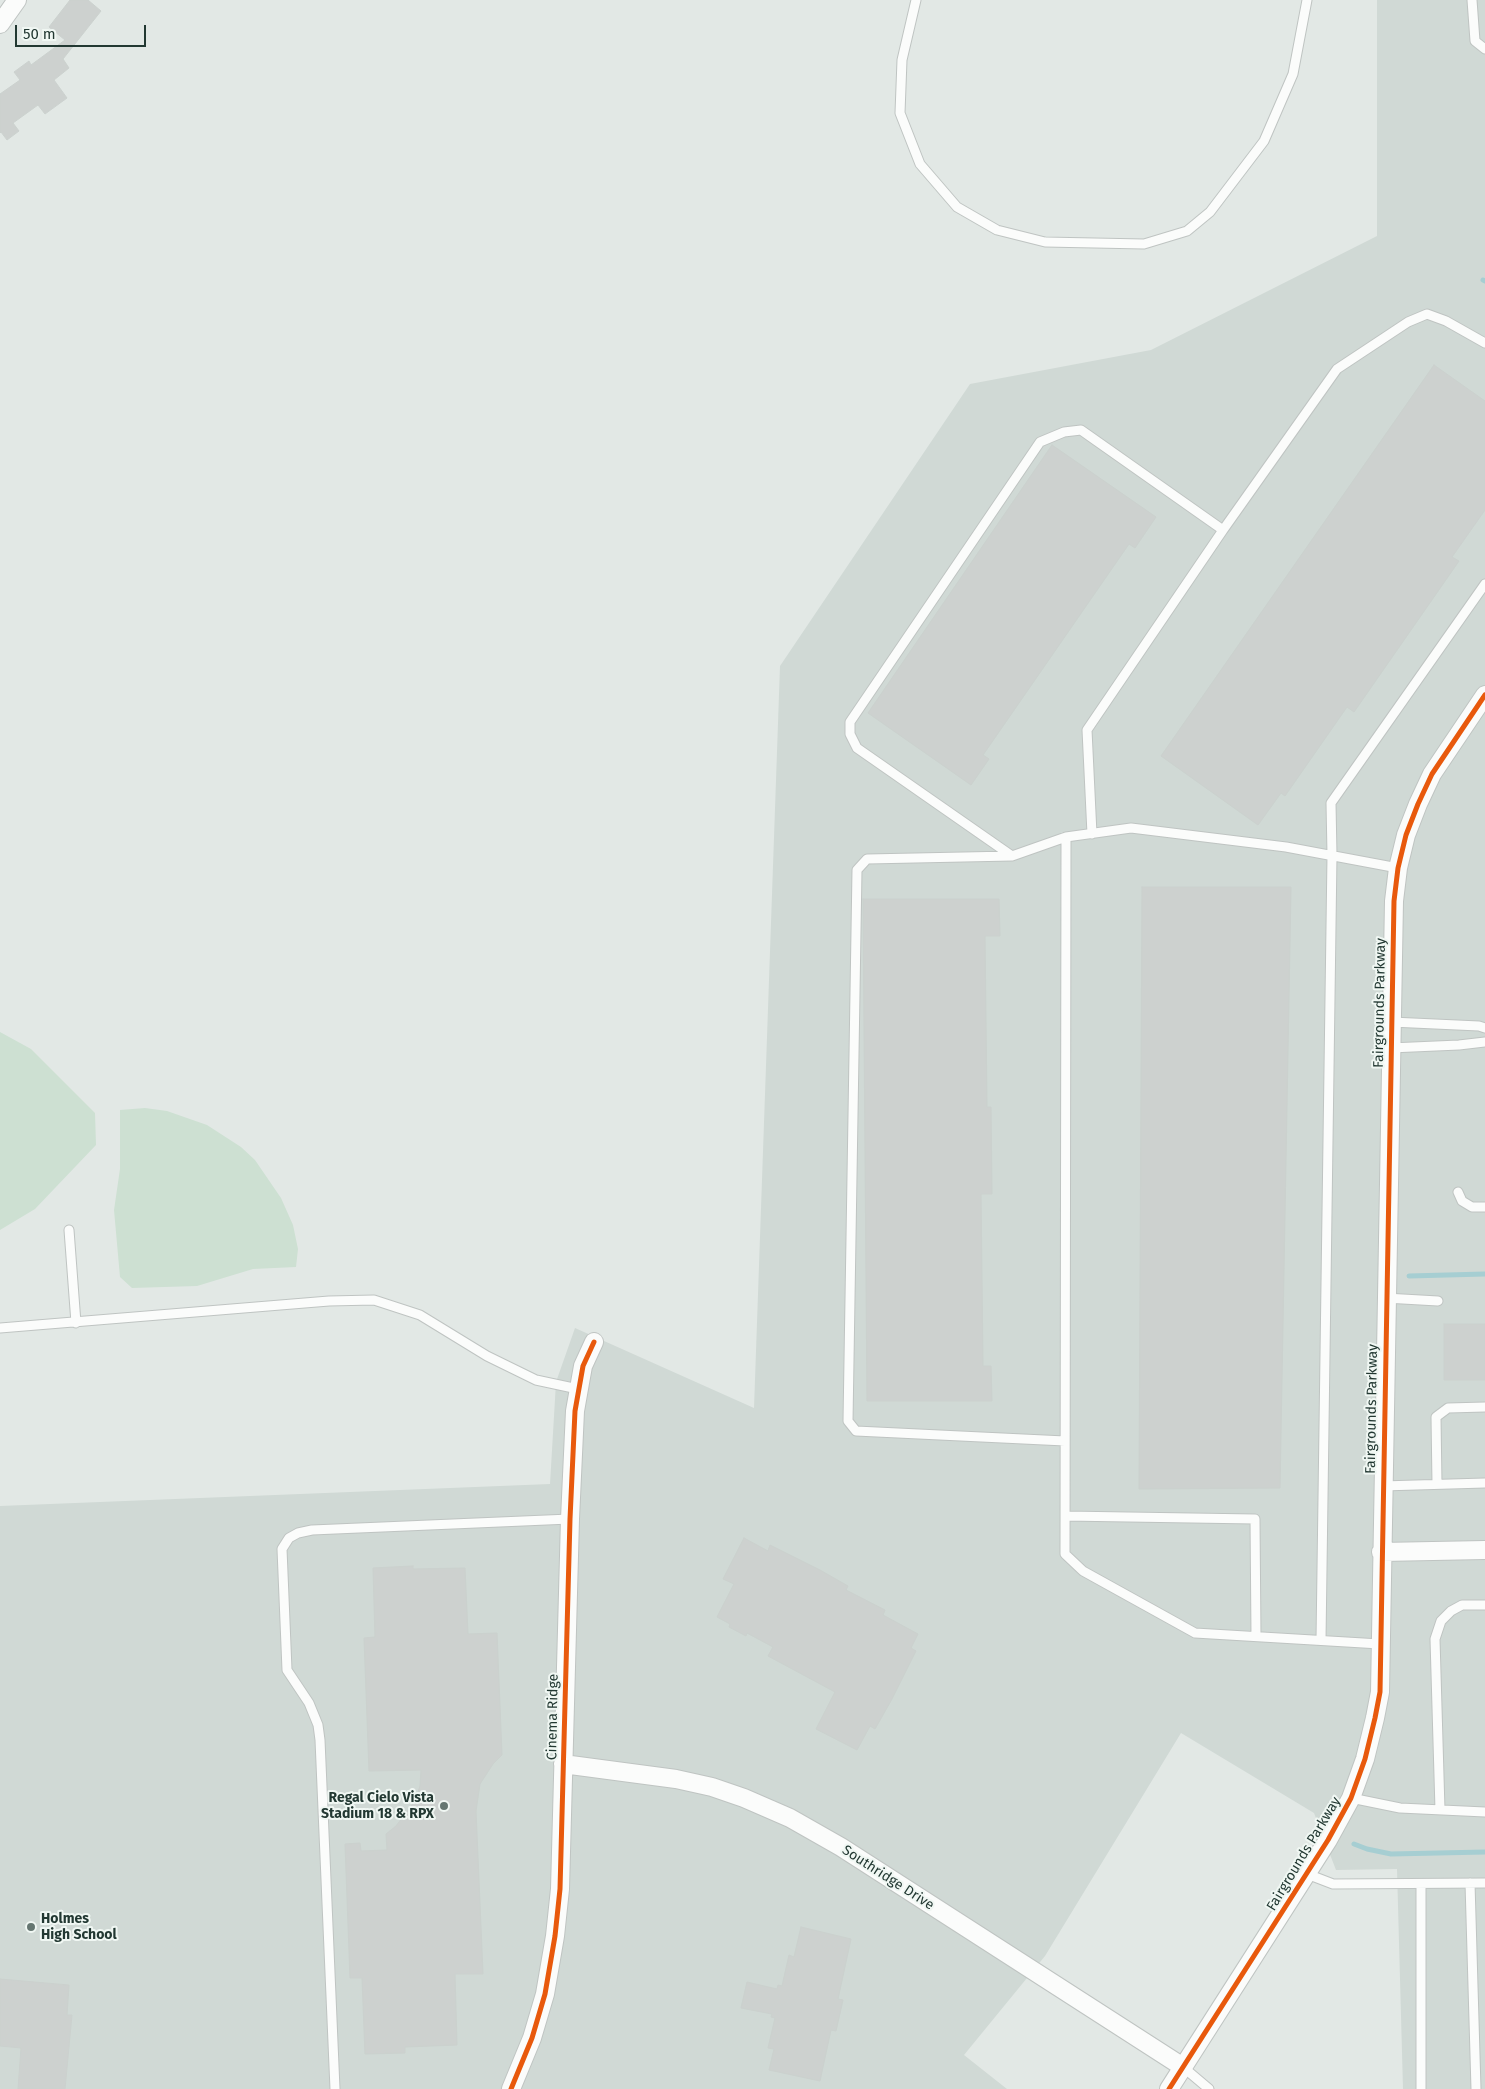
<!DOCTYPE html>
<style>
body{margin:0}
#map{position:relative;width:1485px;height:2089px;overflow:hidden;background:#e2e8e5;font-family:"Fira Sans",sans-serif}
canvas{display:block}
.scale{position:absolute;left:15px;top:25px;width:131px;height:22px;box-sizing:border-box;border:2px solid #223832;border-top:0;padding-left:6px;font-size:15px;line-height:18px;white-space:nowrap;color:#223832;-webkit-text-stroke:4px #f0f7f3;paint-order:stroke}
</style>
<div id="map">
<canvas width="1485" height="2089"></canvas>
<div class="scale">50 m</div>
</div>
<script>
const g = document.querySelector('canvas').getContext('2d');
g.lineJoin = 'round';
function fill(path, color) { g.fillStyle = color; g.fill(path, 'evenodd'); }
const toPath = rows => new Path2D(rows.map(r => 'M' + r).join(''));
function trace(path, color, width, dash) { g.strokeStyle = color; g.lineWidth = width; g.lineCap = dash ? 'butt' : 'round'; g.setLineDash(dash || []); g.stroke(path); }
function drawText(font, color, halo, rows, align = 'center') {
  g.font = font + ' "Fira Sans",sans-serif'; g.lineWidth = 4; g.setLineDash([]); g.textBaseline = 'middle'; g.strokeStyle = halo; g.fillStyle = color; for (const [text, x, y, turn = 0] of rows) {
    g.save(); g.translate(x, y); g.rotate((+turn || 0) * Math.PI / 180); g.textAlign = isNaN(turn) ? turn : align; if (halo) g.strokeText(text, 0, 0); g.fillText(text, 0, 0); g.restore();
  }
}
fill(toPath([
 [1377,0,1485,0,1485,2089,1403,2089,1397,1869,1336,1870,1314,1813,1181,1733,1045,1956,964,2055,1007,2089,0,2089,0,1506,550,1484,556,1382,575,1328,754,1408,780,666,970,384,1151,350,1377,236]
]), '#d0d9d5');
fill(toPath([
 [0,1032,31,1049,95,1113,96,1145,35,1209,0,1230],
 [145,1108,167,1111,207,1125,241,1147,255,1160,281,1198,293,1225,298,1249,296,1267,253,1269,197,1286,132,1288,120,1277,114,1210,120,1169,120,1110]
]), '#cde0d2');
trace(toPath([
 [1483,280,1485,281],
 [1409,1276,1485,1274],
 [1354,1844,1367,1849,1391,1854,1485,1852]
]), '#a6ced2', 5);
const building = toPath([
 [70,0,88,0,101,11,63,59,69,68,54,80,67,98,45,114,38,105,13,123,19,131,7,140,1,132,0,133,0,94,20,80,14,72,29,61,31,65,65,40,49,27,70,0],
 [1434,365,1485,401,1485,510,1452,557,1459,561,1354,712,1347,707,1285,796,1281,793,1258,825,1161,756,1434,365],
 [1052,445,1156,517,1135,548,1129,544,983,755,989,759,971,785,868,713,1052,445],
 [1142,887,1291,887,1280,1488,1139,1489,1142,887],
 [863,899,999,899,1000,936,985,936,987,1107,991,1107,992,1194,981,1194,983,1366,991,1366,992,1401,867,1401,863,899],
 [1444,1324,1485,1324,1485,1380,1444,1380,1444,1324],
 [744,1538,768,1551,770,1545,820,1570,848,1586,846,1590,885,1610,883,1615,918,1634,911,1648,916,1651,892,1699,875,1729,870,1726,857,1750,816,1729,835,1692,768,1656,773,1647,747,1633,746,1636,729,1627,730,1624,717,1617,734,1584,723,1579,744,1538],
 [413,1566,413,1569,465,1568,468,1634,497,1633,502,1755,493,1764,480,1784,476,1811,483,1974,455,1974,457,2045,405,2047,405,2053,365,2054,362,1978,350,1978,345,1844,360,1843,361,1851,387,1850,386,1834,396,1826,415,1801,420,1786,421,1770,369,1771,364,1638,375,1637,373,1568,413,1566],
 [801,1927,851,1939,838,1999,843,2000,836,2031,831,2030,820,2081,769,2070,774,2049,768,2048,775,2018,771,2017,772,2014,741,2008,747,1982,777,1989,778,1985,782,1986,789,1955,794,1957,801,1927],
 [0,1979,69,1985,67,2015,72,2015,65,2089,18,2089,21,2048,0,2046,0,1979]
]);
fill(building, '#cdd1cf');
trace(building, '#cbd1ce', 1);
const lane = toPath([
 [916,0,902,60,900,113,920,164,957,207,997,230,1045,242,1144,244,1187,231,1210,212,1264,141,1293,74,1307,0],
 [1472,0,1475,41,1485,49],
 [1092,834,1087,730,1223,530],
 [1066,837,1012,856,857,748,850,734,850,722,1040,442,1064,432,1081,430,1223,530,1337,369,1408,322,1427,314,1446,321,1485,343],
 [1012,856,867,859,857,870,848,1421,856,1431,1065,1441],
 [1391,1022,1479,1026,1485,1028],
 [1390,1048,1459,1045,1485,1042],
 [1458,1192,1462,1201,1472,1207,1485,1207],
 [69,1230,76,1323],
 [1385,1298,1438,1301],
 [0,1328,329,1301,374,1300,420,1315,487,1356,536,1380,578,1389],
 [1437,1484,1436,1417,1448,1408,1485,1407],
 [1382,1486,1485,1483],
 [1065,1516,1255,1519,1256,1636],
 [1321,1640,1332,855,1331,803,1485,584],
 [1380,1644,1195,1633,1083,1571,1065,1554,1066,837,1131,828,1286,847,1398,868],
 [1351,1798,1400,1808,1485,1812],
 [1440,1810,1435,1639,1441,1621,1451,1611,1462,1605,1485,1605],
 [1307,1874,1333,1884,1485,1883],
 [1470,1883,1476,2089],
 [1183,2067,1209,2089],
 [335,2089,320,1740,318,1725,309,1703,287,1670,282,1549,289,1538,298,1533,312,1530,570,1519],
 [1421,2089,1421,1885]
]);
const street = toPath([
 [0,24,17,0],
 [1381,1552,1485,1550],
 [563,1764,676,1779,712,1787,744,1798,790,1818,841,1847,1183,2067],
 [511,2089,532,2038,545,1994,555,1936,560,1889,570,1519,575,1411,583,1366,594,1342],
 [1169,2089,1328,1840,1351,1798,1365,1759,1375,1718,1380,1692,1394,901,1398,868,1406,835,1418,804,1432,774,1485,695]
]);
trace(lane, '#bfc4c2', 11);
trace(street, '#bfc4c2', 20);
trace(lane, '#fbfcfb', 9);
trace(street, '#fbfcfb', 18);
trace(toPath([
 [511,2089,532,2038,545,1994,555,1936,560,1889,570,1519,575,1411,583,1366,594,1342],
 [1169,2089,1328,1840,1351,1798,1365,1759,1375,1718,1380,1692,1394,901,1398,868,1406,835,1418,804,1432,774,1485,695]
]), '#e8590c', 5);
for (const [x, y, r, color] of [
 [444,1806,5,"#657671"],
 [31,1927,5,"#657671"]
]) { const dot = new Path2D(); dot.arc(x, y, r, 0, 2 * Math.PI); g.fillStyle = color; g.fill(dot); trace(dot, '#f0f7f3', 2); }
drawText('14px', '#223832', '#f0f7f3', [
 ["Fairgrounds Parkway",1380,1003,-89],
 ["Fairgrounds Parkway",1372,1409,-89],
 ["Cinema Ridge",553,1717,-89],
 ["Fairgrounds Parkway",1304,1854,-59],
 ["Southridge Drive",888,1878,33]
]);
drawText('bold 14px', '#223832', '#f0f7f3', [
 ["Regal Cielo Vista",434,1798],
 ["Stadium 18 & RPX",434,1814],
 ["Holmes",41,1919,"left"],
 ["High School",41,1935,"left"]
], 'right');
</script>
